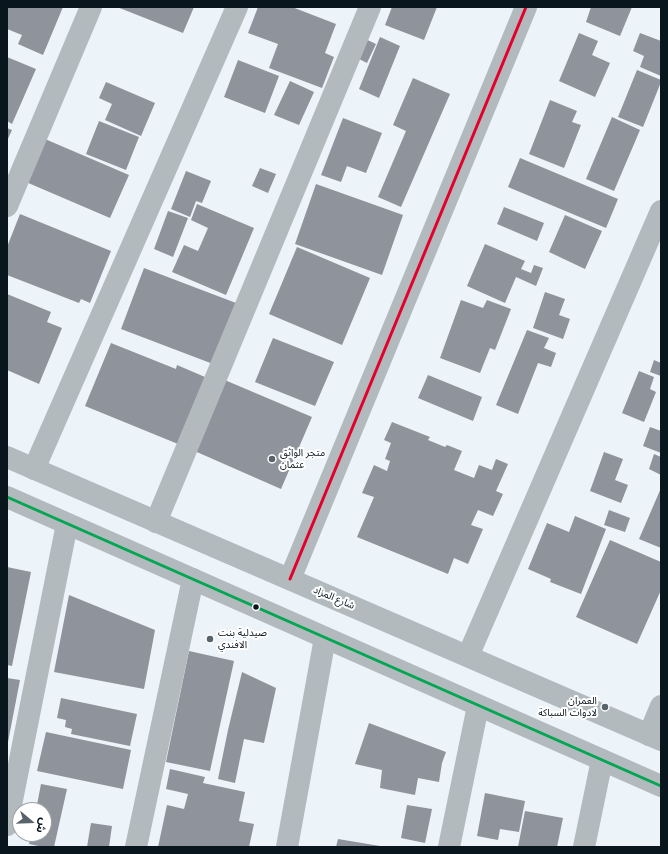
<!DOCTYPE html>
<meta charset="utf-8">
<style>
body{margin:0}
#map{position:relative;width:668px;height:854px;overflow:hidden;background:#ecf3f9;font-family:"PT Sans","Noto Sans Arabic",sans-serif}
canvas{display:block}
.frame{position:absolute;inset:0;border:8px solid #0a161e;pointer-events:none}
.north{position:absolute;left:12px;top:802px;width:40px;height:40px;box-sizing:border-box;background:#fff;border:1px solid #9da2a5;border-radius:50%;rotate:109deg;font-size:11px;font-weight:700;line-height:16px;text-align:center;color:#0a161e}
.north::after{content:'';display:block;margin:auto;width:14px;height:18px;background:#59636b;clip-path:polygon(50% 0,100% 100%,50% 72%,0 100%)}
</style>
<div id="map">
<canvas width="668" height="854"></canvas>
<div class="frame"></div>
<div class="north">ش</div>
</div>
<script>
const g = document.querySelector('canvas').getContext('2d');
g.lineJoin = 'round';
function fill(path, color) { g.fillStyle = color; g.fill(path, 'evenodd'); }
const toPath = rows => new Path2D(rows.map(r => 'M' + r).join(''));
function trace(path, color, width, dash) { g.strokeStyle = color; g.lineWidth = width; g.lineCap = dash ? 'butt' : 'round'; g.setLineDash(dash || []); g.stroke(path); }
function drawText(font, color, halo, rows, align = 'center') {
  g.font = font + ' "PT Sans","Noto Sans Arabic",sans-serif'; g.lineWidth = 4; g.setLineDash([]); g.textBaseline = 'middle'; g.strokeStyle = halo; g.fillStyle = color; for (const [text, x, y, turn = 0] of rows) {
    g.save(); g.translate(x, y); g.rotate((+turn || 0) * Math.PI / 180); g.textAlign = isNaN(turn) ? turn : align; if (halo) g.strokeText(text, 0, 0); g.fillText(text, 0, 0); g.restore();
  }
}
fill(toPath([
 [7,7,63,7,43,55,18,44,22,35,7,29],
 [117,7,194,7,183,33],
 [258,7,292,7,336,24,325,53,334,57,322,88,269,68,278,44,248,33],
 [392,7,437,7,424,40,385,25],
 [591,7,632,7,620,36,586,22],
 [579,33,598,41,592,55,610,63,595,97,559,81],
 [640,33,661,41,661,76,640,67,644,56,633,51],
 [361,37,376,44,367,63,353,56],
 [380,37,400,46,379,98,359,89],
 [7,57,36,69,12,124,7,121],
 [238,60,279,76,265,113,224,97],
 [637,70,661,80,661,82,643,127,618,117],
 [413,78,450,94,401,207,378,197,406,131,393,125],
 [290,81,314,92,299,125,274,115],
 [106,82,155,103,141,136,105,120,112,104,99,98],
 [550,100,577,111,572,122,581,125,564,168,529,154],
 [612,117,640,130,614,191,586,179],
 [343,118,382,133,366,173,347,166,341,182,321,175],
 [99,121,139,137,126,170,86,154],
 [7,128,12,130,7,141],
 [45,139,129,175,110,218,26,182],
 [520,158,618,199,606,228,508,187],
 [260,168,276,174,268,193,252,186],
 [186,171,211,181,202,203,196,201,190,217,171,209],
 [316,184,403,215,382,275,295,244],
 [197,204,254,228,226,295,172,272,184,245,198,251,208,228,191,220],
 [504,207,544,223,537,241,497,224],
 [168,211,188,218,173,257,154,249],
 [20,214,111,251,90,303,81,299,79,303,7,275,7,247],
 [565,215,602,231,585,269,549,252],
 [485,244,525,261,521,269,531,273,534,265,543,268,536,286,516,277,505,303,467,286],
 [297,247,370,278,342,345,269,314],
 [144,268,236,303,213,364,121,329],
 [545,292,565,299,559,315,570,319,563,339,533,328],
 [7,294,51,312,47,322,62,328,39,384,7,370],
 [461,300,483,308,487,300,511,309,495,350,490,348,480,373,440,358],
 [527,330,549,338,544,348,556,353,551,367,538,363,518,414,496,405],
 [273,338,334,362,315,406,255,382],
 [111,343,176,369,177,365,205,377,178,444,85,406],
 [654,360,661,363,661,376,650,372],
 [639,371,654,377,650,389,656,392,644,422,622,413],
 [428,375,482,397,473,421,418,398],
 [220,378,312,417,281,489,190,449],
 [392,422,430,437,428,440,445,447,447,445,462,451,454,470,474,478,479,465,492,470,496,459,508,464,496,491,503,494,493,516,478,510,471,525,483,529,468,564,454,558,448,574,357,537,374,497,362,493,374,465,387,471,390,461,385,459,391,443,384,440],
 [650,427,661,431,661,453,643,446],
 [604,452,623,459,615,480,628,485,621,503,590,491],
 [654,454,661,457,661,475,649,469],
 [661,488,661,548,639,539],
 [609,510,630,518,625,532,604,525],
 [575,516,606,529,581,594,550,582,551,579,528,569,547,523,569,532],
 [610,540,661,562,661,590,637,644,576,617],
 [7,567,31,572,12,666,7,665],
 [69,595,155,630,144,689,54,672],
 [189,651,234,661,210,771,166,762],
 [242,672,276,688,264,743,244,739,235,783,218,779,228,730],
 [7,678,20,680,8,742,7,742],
 [61,698,137,714,130,746,71,734,72,729,65,727,66,720,57,718],
 [369,723,446,752,442,763,439,782,418,778,415,795,380,788,382,770,355,764],
 [46,732,131,750,123,789,37,771],
 [170,769,205,777,203,783,245,792,239,821,254,824,249,847,158,847,167,805,184,809,188,794,166,789],
 [41,784,67,789,54,847,43,847,29,844,31,834,44,834,44,810,36,810],
 [485,793,525,801,519,832,500,829,498,840,477,836],
 [407,805,432,809,425,843,401,838],
 [525,811,563,818,557,847,518,847],
 [91,823,112,826,109,847,87,847],
 [338,839,380,846,380,847,336,847]
]), '#8e939c');
trace(toPath([
 [7,206,91,7],
 [34,469,237,7],
 [156,522,370,7],
 [290,579,526,7],
 [468,656,661,211],
 [649,735,661,706],
 [7,825,67,524],
 [136,847,193,579],
 [287,847,325,638],
 [449,847,478,706],
 [584,847,602,760]
]), '#b2babd', 22);
trace(toPath([
 [7,457,661,740],
 [7,497,661,786]
]), '#b2babd', 22);
trace(toPath([
 [7,497,661,786]
]), '#00a651', 3);
trace(toPath([
 [290,579,526,7]
]), '#e4002b', 3);
for (const [x, y, r, color] of [
 [272,459,4,"#59636b"],
 [256,607,3.5,"#0a161e"],
 [210,639,4,"#59636b"],
 [605,707,4,"#59636b"]
]) { const dot = new Path2D(); dot.arc(x, y, r, 0, 2 * Math.PI); g.fillStyle = color; g.fill(dot); trace(dot, '#fff', 1.5); }
drawText('10px', '#0a161e', '#fff', [
 ["متجر الواثق",280,453],
 ["عثمان",280,465],
 ["صيدلية بنت",218,633],
 ["الافندي",218,645],
 ["العمران",597,701,"right"],
 ["لادوات السباكة",597,713,"right"]
], 'left');
drawText('10px', '#0a161e', '#fff', [
 ["شارع المزاد",334,598,23]
]);
</script>
